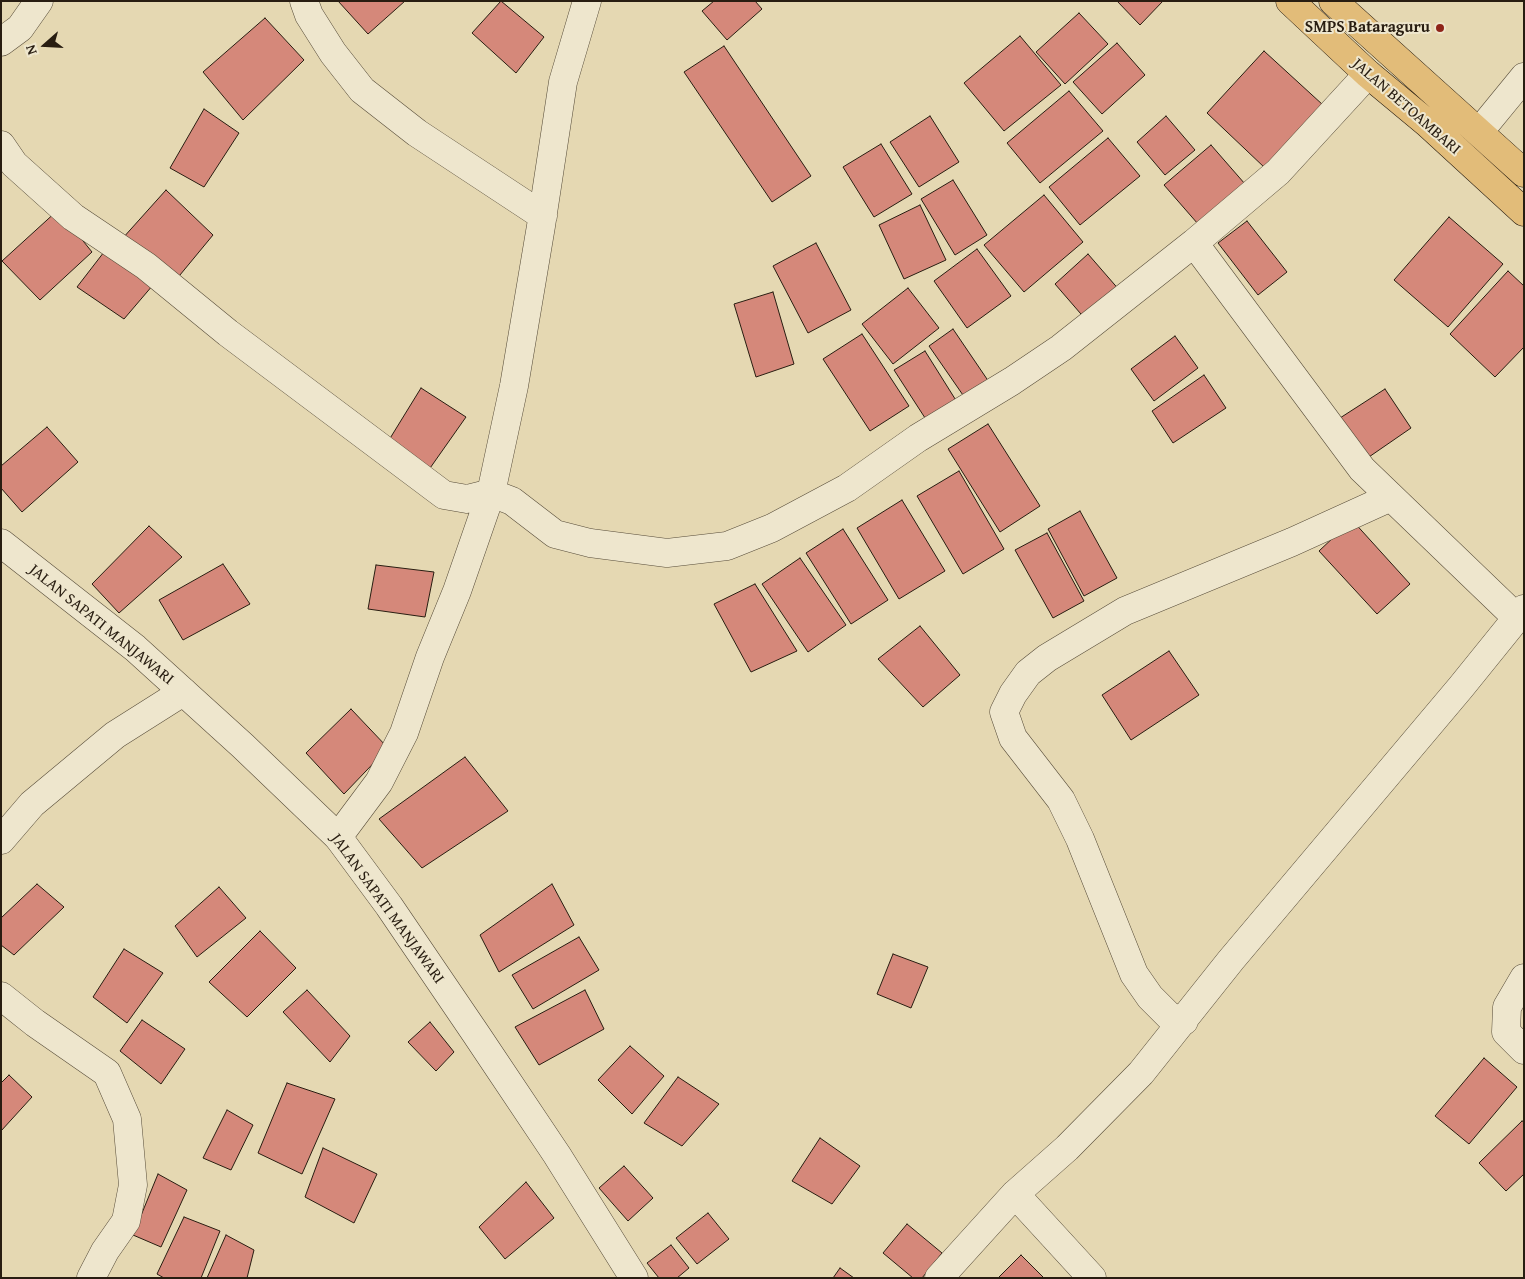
<!DOCTYPE html>
<style>
body{margin:0}
#map{position:relative;width:1525px;height:1279px;overflow:hidden;background:#e5d8b2;font-family:"Gentium Book Plus",serif}
canvas{display:block}
.frame{position:absolute;inset:0;border:2px solid #281d11;pointer-events:none}
.north{position:absolute;left:20px;top:20px;width:50px;height:50px;-webkit-text-stroke:4px #eee6cd;paint-order:stroke;rotate:251deg;font-size:14px;font-weight:700;line-height:20px;text-align:center;color:#281d11}
.north::after{content:'';display:block;margin:auto;width:18px;height:22px;background:#281d11;clip-path:polygon(50% 0,100% 100%,50% 72%,0 100%)}
</style>
<div id="map">
<canvas width="1525" height="1279"></canvas>
<div class="frame"></div>
<div class="north">N</div>
</div>
<script>
const g = document.querySelector('canvas').getContext('2d');
g.lineJoin = 'round';
function fill(path, color) { g.fillStyle = color; g.fill(path, 'evenodd'); }
const toPath = rows => new Path2D(rows.map(r => 'M' + r).join(''));
function trace(path, color, width, dash) { g.strokeStyle = color; g.lineWidth = width; g.lineCap = dash ? 'butt' : 'round'; g.setLineDash(dash || []); g.stroke(path); }
function drawText(font, color, halo, rows, align = 'center') {
  g.font = font + ' "Gentium Book Plus",serif'; g.lineWidth = 4; g.setLineDash([]); g.textBaseline = 'middle'; g.strokeStyle = halo; g.fillStyle = color; for (const [text, x, y, turn = 0] of rows) {
    g.save(); g.translate(x, y); g.rotate((+turn || 0) * Math.PI / 180); g.textAlign = isNaN(turn) ? turn : align; if (halo) g.strokeText(text, 0, 0); g.fillText(text, 0, 0); g.restore();
  }
}
const building = toPath([
 [338,1,405,1,368,34,338,1],
 [501,1,544,37,516,73,472,33,501,1],
 [714,1,755,1,762,9,727,40,702,11,714,1],
 [1117,1,1163,1,1140,25,1117,1],
 [1079,13,1108,44,1065,84,1036,52,1079,13],
 [265,18,304,60,243,120,203,72,265,18],
 [1020,36,1061,85,1004,131,964,83,1020,36],
 [1117,43,1145,75,1102,114,1073,82,1117,43],
 [724,46,811,176,772,202,684,72,724,46],
 [1264,51,1323,105,1265,168,1207,113,1264,51],
 [1069,91,1103,131,1040,183,1007,143,1069,91],
 [204,109,239,133,204,187,170,168,204,109],
 [930,116,959,162,919,187,890,142,930,116],
 [1166,116,1195,150,1165,175,1137,142,1166,116],
 [1108,138,1140,176,1080,225,1049,187,1108,138],
 [881,144,912,194,874,217,843,167,881,144],
 [1211,145,1245,184,1198,224,1164,185,1211,145],
 [953,180,987,235,955,255,921,199,953,180],
 [166,190,213,235,175,281,122,239,166,190],
 [1044,195,1083,242,1024,292,984,245,1044,195],
 [920,205,946,260,904,279,879,225,920,205],
 [58,210,92,252,40,300,2,261,58,210],
 [1449,217,1503,264,1448,327,1394,280,1449,217],
 [1247,221,1287,272,1258,295,1218,243,1247,221],
 [816,243,851,310,808,333,773,266,816,243],
 [977,249,1011,296,967,328,934,281,977,249],
 [104,252,153,285,124,319,77,287,104,252],
 [1088,254,1121,292,1087,321,1055,284,1088,254],
 [1508,271,1524,286,1524,347,1495,377,1450,334,1508,271],
 [908,288,939,328,893,364,862,324,908,288],
 [773,292,794,364,756,377,734,304,773,292],
 [953,329,989,382,965,398,929,346,953,329],
 [862,334,909,406,870,431,823,359,862,334],
 [1175,336,1198,368,1154,401,1131,369,1175,336],
 [925,351,957,402,927,421,894,370,925,351],
 [1204,375,1226,408,1173,443,1152,411,1204,375],
 [421,388,466,417,428,471,389,440,421,388],
 [1385,389,1411,428,1366,459,1340,418,1385,389],
 [988,424,1040,506,1000,532,948,449,988,424],
 [47,427,78,462,22,512,1,488,1,466,47,427],
 [959,471,1004,549,963,574,917,496,959,471],
 [902,500,945,571,899,599,857,528,902,500],
 [1080,511,1117,578,1084,596,1048,529,1080,511],
 [1352,520,1410,584,1377,614,1319,551,1352,520],
 [149,526,182,557,119,613,92,584,149,526],
 [843,529,888,600,851,624,806,553,843,529],
 [1047,533,1084,601,1053,618,1015,550,1047,533],
 [800,558,846,625,808,652,762,584,800,558],
 [223,564,250,604,183,640,159,600,223,564],
 [376,565,434,572,425,617,368,609,376,565],
 [755,584,797,651,751,672,714,604,755,584],
 [920,626,960,675,923,707,878,659,920,626],
 [1169,651,1199,695,1131,740,1102,695,1169,651],
 [351,709,388,748,344,794,306,753,351,709],
 [465,757,508,811,422,868,379,819,465,757],
 [37,884,64,907,14,955,1,945,1,918,37,884],
 [552,884,574,925,499,972,480,935,552,884],
 [219,887,246,918,197,957,175,926,219,887],
 [260,931,296,968,247,1017,209,982,260,931],
 [579,937,599,970,533,1009,512,975,579,937],
 [124,949,163,973,127,1023,93,997,124,949],
 [893,954,928,967,911,1008,877,994,893,954],
 [307,990,350,1036,330,1062,283,1012,307,990],
 [585,990,604,1029,539,1065,515,1027,585,990],
 [142,1020,185,1049,161,1084,120,1051,142,1020],
 [430,1022,454,1052,436,1071,408,1042,430,1022],
 [630,1046,664,1076,632,1114,598,1080,630,1046],
 [1484,1058,1517,1087,1469,1144,1435,1116,1484,1058],
 [9,1075,32,1097,1,1131,1,1083,9,1075],
 [678,1077,719,1104,682,1146,644,1123,678,1077],
 [287,1083,335,1099,302,1174,258,1153,287,1083],
 [227,1110,253,1125,231,1170,203,1158,227,1110],
 [1522,1121,1524,1122,1524,1174,1506,1191,1479,1163,1522,1121],
 [820,1138,860,1166,832,1204,792,1181,820,1138],
 [323,1148,377,1174,354,1223,305,1197,323,1148],
 [624,1166,653,1198,628,1221,599,1188,624,1166],
 [158,1174,187,1190,161,1247,133,1235,158,1174],
 [526,1182,554,1218,505,1259,479,1227,526,1182],
 [708,1213,729,1239,697,1264,676,1238,708,1213],
 [184,1217,220,1231,201,1278,164,1278,157,1274,184,1217],
 [907,1224,942,1253,922,1278,913,1278,883,1253,907,1224],
 [226,1235,254,1250,247,1278,207,1278,226,1235],
 [671,1245,689,1268,677,1278,659,1278,647,1263,671,1245],
 [1021,1255,1044,1278,998,1278,1021,1255],
 [840,1268,854,1278,833,1278,840,1268]
]);
fill(building, '#d5887a');
trace(building, '#281d11', 1);
const minor = toPath([
 [304,1,309,15,333,53,362,90,417,133,543,216],
 [1,42,20,28,39,1],
 [1479,132,1524,77],
 [1,145,14,164,73,217,146,266,228,333,444,495,467,499,491,493,512,501,555,534,590,543,667,553,727,546,772,528,847,488,918,438,1012,381,1061,348,1194,243,1278,172,1368,74],
 [1194,243,1362,469,1517,618],
 [338,837,379,782,404,733,430,657,457,591,491,493,514,386,541,226,563,82,587,1],
 [1,840,32,804,115,735,183,692],
 [1524,978,1507,1007,1506,1032,1524,1050],
 [1,996,35,1023,107,1073,127,1119,133,1185,126,1221,105,1251,91,1278],
 [1184,1021,1169,1016,1150,997,1134,974,1080,839,1061,800,1013,738,1004,712,1013,694,1028,673,1047,658,1125,611,1292,542,1391,497],
 [1015,1194,1092,1278],
 [939,1278,1015,1194,1067,1148,1141,1073,1231,960,1461,687,1524,609]
]);
const tertiary = toPath([
 [1,543,135,648,243,746,338,837,389,906,476,1034,557,1155,634,1278]
]);
const primary = toPath([
 [1290,1,1368,74,1427,123,1524,212],
 [1333,1,1524,173]
]);
trace(minor, '#574c39', 29);
trace(tertiary, '#574c39', 29);
trace(primary, '#281d11', 29);
trace(minor, '#eee6cd', 28);
trace(tertiary, '#eee6cd', 28);
trace(primary, '#e2bc79', 28);
for (const [x, y, r, color] of [
 [1440,28,5,"#8f2418"]
]) { const dot = new Path2D(); dot.arc(x, y, r, 0, 2 * Math.PI); g.fillStyle = color; g.fill(dot); trace(dot, '#eee6cd', 2); }
drawText('bold 16px', '#281d11', '#eee6cd', [
 ["SMPS Bataraguru",1430,28]
], 'right');
drawText('16px', '#281d11', '#eee6cd', [
 ["JALAN BETOAMBARI",1406,107,41],
 ["JALAN SAPATI MANJAWARI",101,625,39],
 ["JALAN SAPATI MANJAWARI",387,909,54]
]);
</script>
